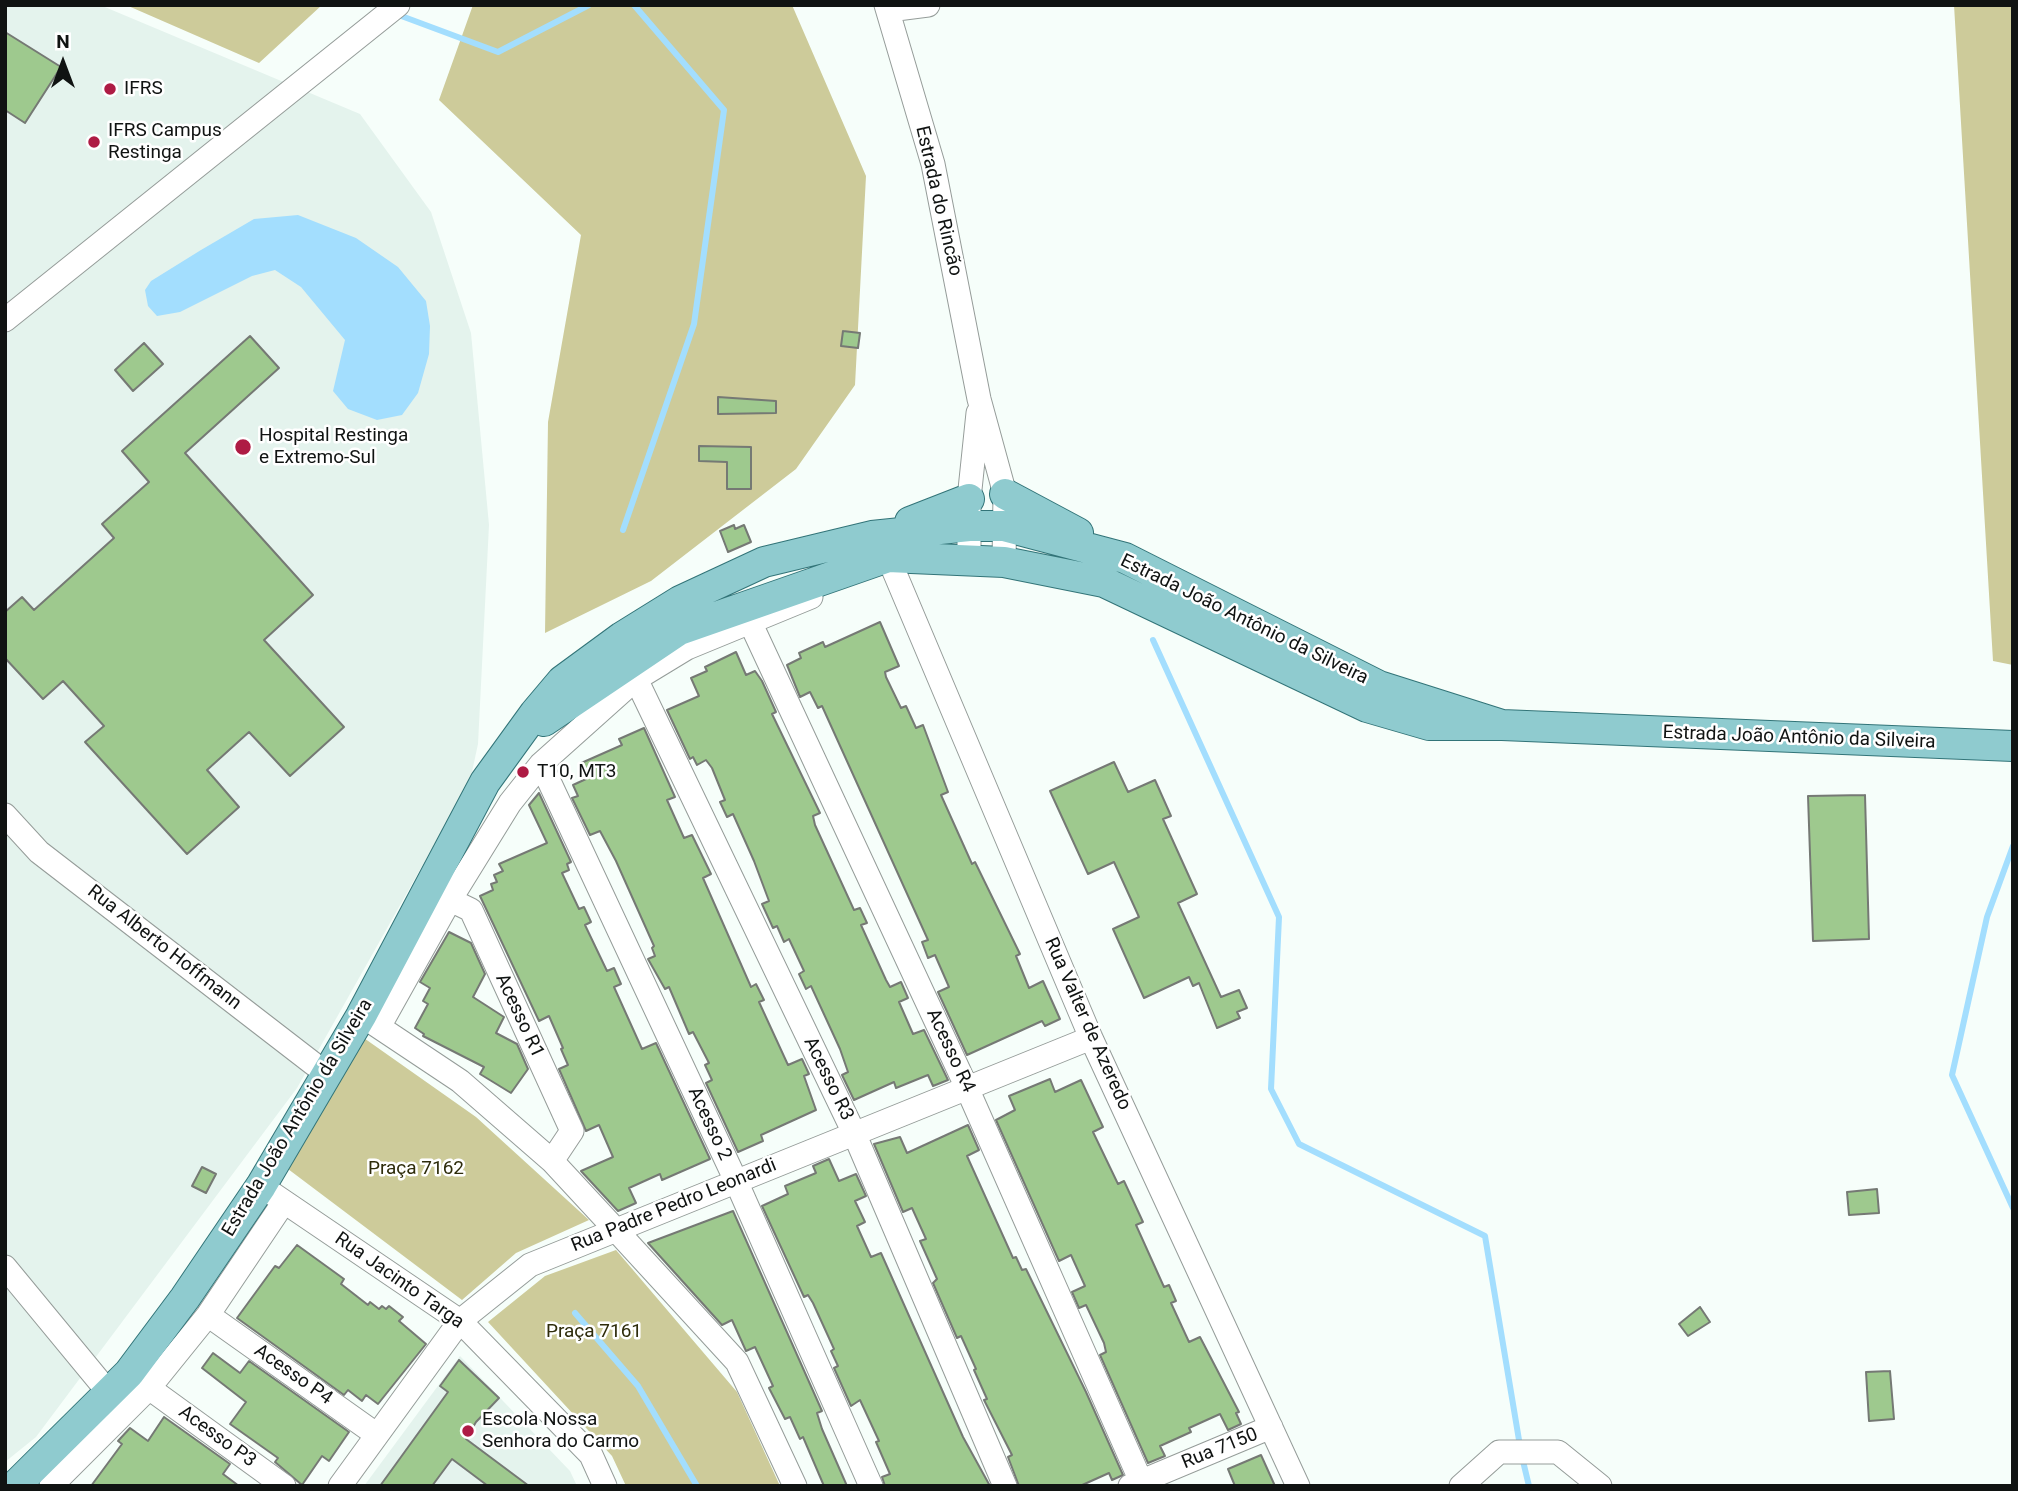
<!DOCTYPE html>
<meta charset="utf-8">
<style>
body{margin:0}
#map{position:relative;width:2018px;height:1491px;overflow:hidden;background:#f6fefa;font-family:Roboto,sans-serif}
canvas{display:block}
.frame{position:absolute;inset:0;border:7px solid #101312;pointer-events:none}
.north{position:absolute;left:28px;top:28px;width:70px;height:70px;-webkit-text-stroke:5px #fff;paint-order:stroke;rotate:0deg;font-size:19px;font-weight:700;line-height:28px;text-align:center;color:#101312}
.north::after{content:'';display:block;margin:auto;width:24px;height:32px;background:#101312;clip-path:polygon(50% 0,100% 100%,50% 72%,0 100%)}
</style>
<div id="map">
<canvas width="2018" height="1491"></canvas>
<div class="frame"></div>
<div class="north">N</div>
</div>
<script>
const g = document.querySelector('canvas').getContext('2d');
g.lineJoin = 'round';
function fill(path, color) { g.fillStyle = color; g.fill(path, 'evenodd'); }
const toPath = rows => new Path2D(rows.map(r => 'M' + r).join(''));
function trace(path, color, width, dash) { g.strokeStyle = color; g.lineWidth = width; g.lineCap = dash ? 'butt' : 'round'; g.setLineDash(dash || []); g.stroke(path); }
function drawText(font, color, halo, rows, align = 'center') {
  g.font = font + ' Roboto,sans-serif'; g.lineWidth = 5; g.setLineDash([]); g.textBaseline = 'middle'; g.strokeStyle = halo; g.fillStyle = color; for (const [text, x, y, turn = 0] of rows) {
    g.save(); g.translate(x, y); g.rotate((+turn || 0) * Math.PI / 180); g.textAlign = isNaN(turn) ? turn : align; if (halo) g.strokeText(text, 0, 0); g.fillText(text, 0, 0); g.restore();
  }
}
fill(toPath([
 [5,5,100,5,360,114,431,212,471,333,489,525,478,744,470,781,297,1088,36,1437,5,1462],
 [460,1356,570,1471,577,1486,364,1486]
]), '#e4f3ed');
fill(toPath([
 [126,5,322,5,259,63],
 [473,5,792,5,866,176,855,385,796,469,651,581,545,633,548,422,581,235,439,100],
 [1954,5,2013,5,2013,665,1993,661],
 [361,1036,476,1117,589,1220,516,1253,462,1300,288,1169],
 [616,1250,737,1392,780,1486,626,1486,612,1456,488,1322,545,1276]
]), '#cdcb9a');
fill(toPath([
 [298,215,356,238,398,267,426,301,430,326,429,354,418,393,402,415,377,420,348,409,333,391,345,340,301,287,275,270,252,276,180,312,157,316,148,306,145,290,151,281,201,250,254,219]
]), '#a3defe');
trace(toPath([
 [396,14,498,52,589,5],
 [623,530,694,324,724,110,634,5],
 [1153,640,1279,917,1271,1089,1299,1144,1485,1236,1520,1446],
 [2013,846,1987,917,1952,1075,2013,1208],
 [575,1313,638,1386,697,1486],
 [1522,1457,1529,1486]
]), '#a3defe', 6);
const building = toPath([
 [5,32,61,67,25,123,5,110,5,32],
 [843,331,860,333,858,348,841,346,843,331],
 [250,336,279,368,185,453,313,595,264,640,344,727,290,776,249,732,207,770,239,807,187,854,85,742,104,726,63,681,43,699,5,658,5,612,22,597,34,610,114,538,102,524,149,482,122,451,250,336],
 [144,343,163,364,133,391,115,370,144,343],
 [718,397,776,401,776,413,718,414,718,397],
 [699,446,751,447,751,489,727,489,727,462,699,461,699,446],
 [734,525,735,529,744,525,751,542,728,552,720,531,734,525],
 [880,622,899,666,885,672,886,677,901,708,906,706,916,728,923,725,948,792,941,795,972,864,975,862,1020,954,1016,956,1029,988,1043,981,1060,1019,1045,1026,1042,1021,967,1055,938,992,949,987,935,955,928,958,922,942,928,940,822,706,818,708,810,692,800,697,787,665,801,658,799,653,823,642,825,647,880,622],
 [736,652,746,675,755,671,762,681,776,712,772,714,820,813,813,816,815,825,854,910,860,908,867,923,861,925,886,980,890,987,901,982,908,998,899,1002,913,1034,924,1030,948,1080,933,1086,928,1075,896,1088,894,1082,854,1100,842,1075,848,1072,840,1049,811,986,806,989,799,974,804,971,789,939,784,942,777,926,773,928,762,904,769,901,754,861,733,814,727,817,720,802,725,800,712,768,706,760,697,765,693,757,690,759,667,710,699,696,691,678,707,671,705,667,736,652],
 [644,728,675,797,667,800,684,838,692,835,711,874,703,878,751,987,756,984,764,1000,759,1002,788,1065,802,1059,809,1074,804,1076,816,1110,761,1135,763,1141,738,1152,706,1083,712,1080,705,1065,709,1063,693,1032,689,1034,669,987,665,989,648,959,655,956,652,948,654,946,616,861,600,831,590,835,572,798,578,796,573,785,586,779,579,764,622,745,619,739,644,728],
 [1114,762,1128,792,1155,780,1171,816,1163,819,1197,894,1178,903,1221,997,1239,990,1247,1008,1237,1012,1240,1018,1217,1028,1199,983,1193,986,1189,977,1144,998,1113,929,1139,917,1114,862,1088,874,1050,791,1114,762],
 [539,793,571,862,567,864,569,870,562,873,579,909,584,907,591,922,585,925,607,971,614,968,621,984,614,987,642,1049,656,1043,710,1159,662,1180,660,1174,629,1188,636,1203,618,1211,581,1171,613,1157,599,1125,586,1131,559,1069,568,1065,561,1049,563,1048,549,1016,539,1021,480,896,493,890,491,884,497,882,494,875,503,871,499,864,547,843,529,805,539,793],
 [1865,795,1869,939,1813,941,1808,796,1865,795],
 [449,932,471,943,485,974,473,997,504,1017,496,1033,517,1044,528,1069,511,1093,480,1074,484,1067,423,1036,424,1034,415,1028,428,1004,423,1001,430,988,420,982,449,932],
 [1050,1079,1055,1092,1081,1080,1103,1127,1093,1132,1118,1184,1124,1181,1143,1222,1136,1225,1164,1287,1169,1285,1176,1301,1171,1303,1189,1342,1200,1337,1239,1412,1236,1413,1241,1424,1228,1430,1220,1414,1189,1428,1191,1432,1160,1446,1165,1456,1148,1463,1100,1355,1106,1352,1104,1343,1086,1305,1079,1308,1072,1292,1085,1286,1071,1255,1059,1261,996,1120,1015,1110,1009,1096,1050,1079],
 [968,1125,979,1150,967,1156,1013,1258,1016,1257,1022,1270,1026,1269,1086,1392,1123,1475,1112,1480,1109,1473,1080,1486,1019,1486,1008,1457,1012,1455,984,1400,987,1399,974,1370,976,1369,961,1336,957,1338,933,1283,937,1279,920,1241,926,1239,912,1208,903,1212,874,1144,900,1137,907,1153,968,1125],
 [829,1159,839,1181,856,1174,866,1196,855,1201,865,1222,857,1226,871,1257,881,1253,963,1437,990,1486,885,1486,882,1477,890,1474,876,1442,879,1441,860,1400,851,1406,834,1368,838,1366,831,1351,834,1349,813,1303,808,1295,804,1297,762,1206,788,1194,785,1186,816,1173,813,1166,829,1159],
 [202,1167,216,1174,206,1193,192,1186,202,1167],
 [1877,1189,1879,1213,1849,1215,1847,1192,1877,1189],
 [733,1211,822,1411,817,1413,822,1429,847,1486,824,1486,803,1437,800,1439,790,1417,785,1419,769,1388,773,1386,755,1347,746,1351,732,1320,722,1325,648,1243,733,1211],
 [297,1245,344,1279,341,1284,368,1305,370,1302,379,1309,382,1306,386,1309,389,1306,403,1317,399,1321,426,1344,378,1404,366,1395,362,1401,348,1390,344,1395,237,1318,275,1266,279,1268,297,1245],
 [1700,1307,1710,1322,1688,1336,1679,1324,1700,1307],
 [213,1353,240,1373,249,1361,349,1432,329,1461,322,1456,302,1485,275,1462,278,1458,230,1424,246,1402,202,1368,213,1353],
 [459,1360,499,1398,476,1422,466,1439,529,1486,488,1486,452,1459,432,1486,380,1486,448,1392,440,1386,459,1360],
 [1890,1371,1894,1419,1869,1421,1866,1372,1890,1371],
 [164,1417,230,1464,223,1474,239,1486,91,1486,122,1444,118,1441,130,1428,148,1441,164,1417],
 [1261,1455,1275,1486,1235,1486,1228,1469,1261,1455]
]);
fill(building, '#9ec98e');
trace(building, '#757974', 2);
const minor = toPath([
 [886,5,933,164,979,399,1005,494,1004,562],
 [889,10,928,5],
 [5,320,398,5],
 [888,557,1091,1038,1298,1486],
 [969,560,969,499,978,413],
 [751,624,967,1088,1143,1486],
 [636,679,854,1133,1005,1486],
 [541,764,736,1181,871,1486],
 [5,815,39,852,328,1075],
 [438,894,471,910,572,1131,552,1161],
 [367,1019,460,1081,552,1161,615,1229,737,1362,795,1486],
 [379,1027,450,900,510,803,541,764,636,679,687,648,811,597],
 [261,1186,460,1321,591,1455,605,1486],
 [5,1267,109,1393],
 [208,1315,377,1435],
 [149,1388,284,1486],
 [51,1486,149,1388,208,1315,284,1202],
 [340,1486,460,1321,530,1265,1091,1038],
 [1130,1486,1271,1427],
 [1461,1486,1499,1452,1558,1452,1600,1486]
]);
const major = toPath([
 [1005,494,1078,533],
 [910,522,969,499],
 [544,721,679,630,888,557,1004,562,1104,582,1367,707,1429,725,1502,725,2013,746],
 [15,1486,129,1373,185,1298,261,1186,361,1016,485,782,535,713,562,681,622,637,680,601,764,562,872,536,969,526,1004,526,1125,558,1379,686,1502,725]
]);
trace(minor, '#959c99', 25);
trace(major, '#327478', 32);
trace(minor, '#fff', 23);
trace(major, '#8fcbcf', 30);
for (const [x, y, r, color] of [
 [110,89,7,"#ae1b44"],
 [94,142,7,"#ae1b44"],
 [243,447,9,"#ae1b44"],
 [523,772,7,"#ae1b44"],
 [468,1431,7,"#ae1b44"]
]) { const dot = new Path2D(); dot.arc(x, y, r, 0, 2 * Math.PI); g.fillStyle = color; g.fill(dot); trace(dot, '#fff', 2.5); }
drawText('19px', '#101312', '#fff', [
 ["IFRS",124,89],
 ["IFRS Campus",108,131],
 ["Restinga",108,153],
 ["Hospital Restinga",259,436],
 ["e Extremo-Sul",259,458],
 ["T10, MT3",537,772],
 ["Escola Nossa",482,1420],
 ["Senhora do Carmo",482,1442]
], 'left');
drawText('19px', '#101312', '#fff', [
 ["Estrada do Rincão",938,201,77],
 ["Estrada João Antônio da Silveira",1244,620,26],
 ["Estrada João Antônio da Silveira",1799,738,2],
 ["Rua Alberto Hoffmann",164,948,38],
 ["Acesso R1",519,1016,65],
 ["Rua Valter de Azeredo",1087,1024,66],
 ["Acesso R4",950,1051,65],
 ["Acesso R3",828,1079,64],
 ["Estrada João Antônio da Silveira",298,1118,-59],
 ["Acesso 2",709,1124,65],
 ["Rua Padre Pedro Leonardi",674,1206,-22],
 ["Rua Jacinto Targa",399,1281,35],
 ["Acesso P4",293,1375,35],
 ["Acesso P3",217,1437,36],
 ["Rua 7150",1220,1449,-22]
]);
drawText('19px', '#2e2c0b', '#fff', [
 ["Praça 7162",416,1169],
 ["Praça 7161",594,1332]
]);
</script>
